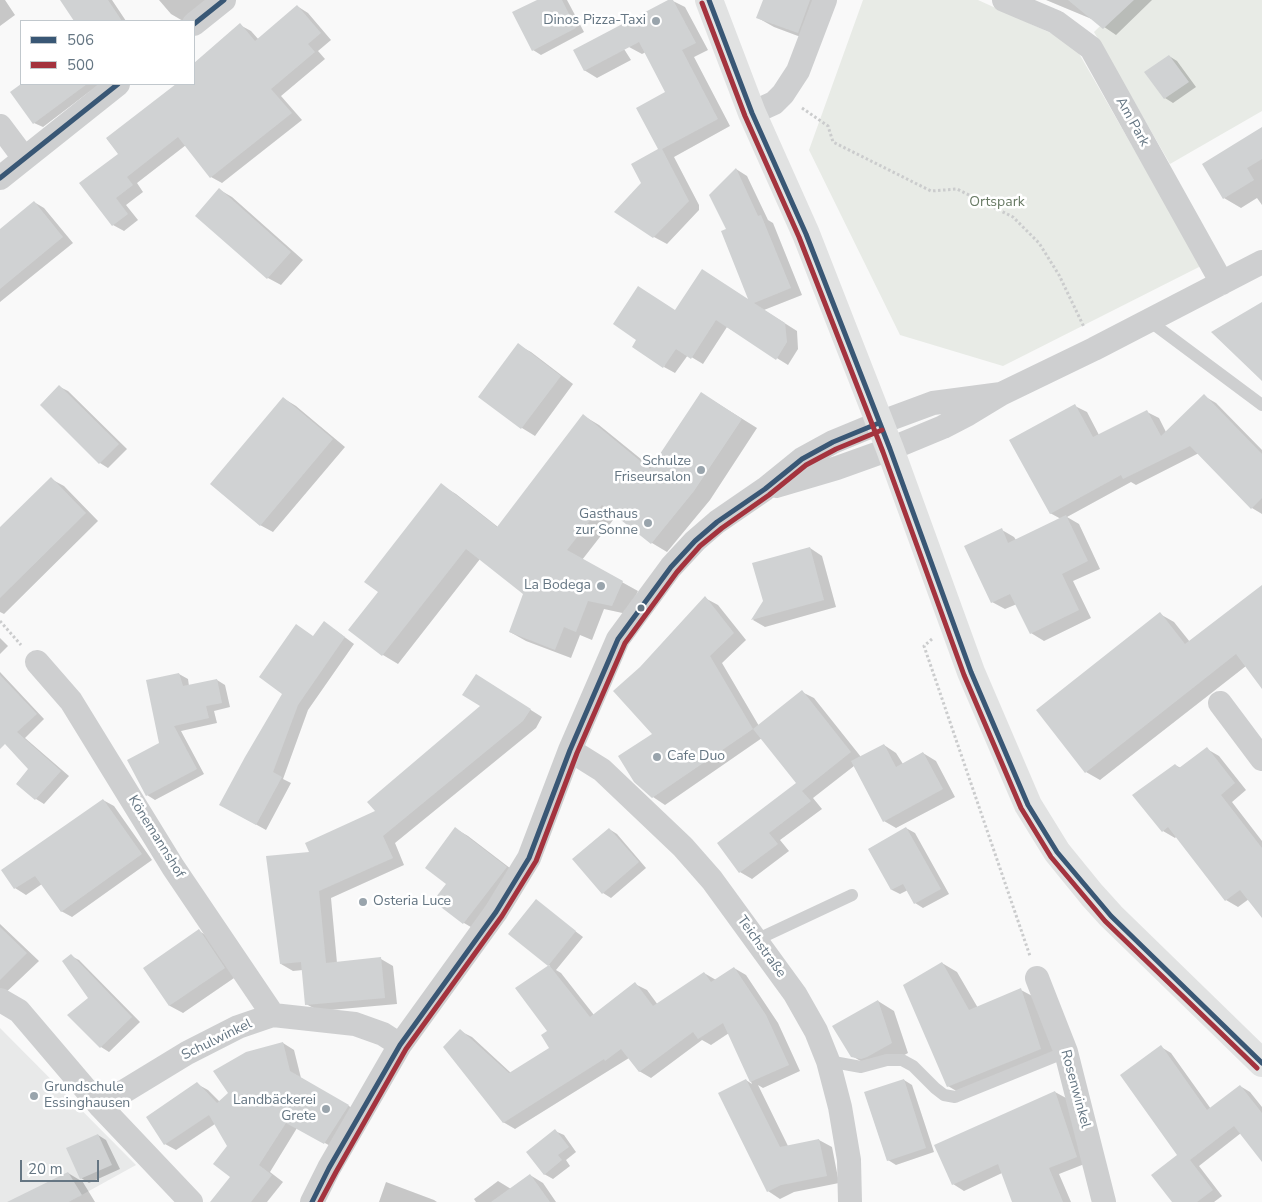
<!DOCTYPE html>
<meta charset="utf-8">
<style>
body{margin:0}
#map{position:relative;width:1262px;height:1202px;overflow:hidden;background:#f9f9f9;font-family:"Nunito Sans",sans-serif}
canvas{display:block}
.legend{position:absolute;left:20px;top:20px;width:175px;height:65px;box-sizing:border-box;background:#fff;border:1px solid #c1c8cd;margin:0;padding:6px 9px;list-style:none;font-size:15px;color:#657683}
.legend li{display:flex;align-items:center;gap:10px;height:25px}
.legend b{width:25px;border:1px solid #c1c8cd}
.scale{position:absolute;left:20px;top:1160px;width:79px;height:22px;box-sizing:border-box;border:2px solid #657683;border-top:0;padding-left:6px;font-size:15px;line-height:18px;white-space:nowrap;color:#657683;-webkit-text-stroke:4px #fff;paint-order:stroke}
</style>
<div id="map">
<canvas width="1262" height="1202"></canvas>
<ul class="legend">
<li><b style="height:6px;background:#395775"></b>506</li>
<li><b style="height:6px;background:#a4333e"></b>500</li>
</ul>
<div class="scale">20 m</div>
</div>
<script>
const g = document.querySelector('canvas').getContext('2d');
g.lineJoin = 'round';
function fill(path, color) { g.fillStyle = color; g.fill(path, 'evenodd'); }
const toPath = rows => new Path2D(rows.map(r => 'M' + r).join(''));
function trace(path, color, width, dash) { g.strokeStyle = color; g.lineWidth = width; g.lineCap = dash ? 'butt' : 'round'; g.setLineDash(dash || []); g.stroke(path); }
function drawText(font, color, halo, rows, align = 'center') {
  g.font = font + ' "Nunito Sans",sans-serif'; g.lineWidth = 5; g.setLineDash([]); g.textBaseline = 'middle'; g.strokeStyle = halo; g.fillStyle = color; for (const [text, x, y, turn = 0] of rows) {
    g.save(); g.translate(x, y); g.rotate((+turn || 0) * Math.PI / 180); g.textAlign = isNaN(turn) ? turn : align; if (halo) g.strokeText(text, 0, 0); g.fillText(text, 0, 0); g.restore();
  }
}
fill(toPath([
 [0,1028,136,1165,69,1202,0,1202]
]), '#e8e9e9');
fill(toPath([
 [863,0,978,0,1073,43,1201,266,1003,366,900,335,809,150],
 [1127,0,1262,0,1262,111,1170,164,1094,32]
]), '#e8ebe6');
fill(toPath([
 [0,0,5,0,15,15,0,26],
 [62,0,112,0,126,21,75,21],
 [159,0,212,0,187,21,183,21,171,14],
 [540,0,567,0,584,32,541,55,533,50],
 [671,0,685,7,708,50,694,57,730,126,674,157,699,205,699,210,667,244,654,237,643,183,660,150,667,93,646,52,642,54,629,47],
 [764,0,832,0,814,42,774,27,758,18],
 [1046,0,1152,0,1116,35,1094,20],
 [297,6,308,13,331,40,318,51,325,59,281,96,302,120,222,183,211,177,186,145,137,183,143,192,126,205,138,220,124,231,113,225,119,154,107,139,178,84,194,84,194,71,213,56,240,25,251,31,259,40],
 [619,41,631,60,597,78,584,70],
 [1169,56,1177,61,1196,87,1173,103,1165,98],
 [23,84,110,84,89,92,43,127,34,123,12,92],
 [1262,129,1262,205,1257,198,1241,208,1224,198],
 [736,169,747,176,768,220,773,223,802,295,764,310,797,331,798,349,788,365,727,327,703,364,688,355,675,373,664,367,676,311,750,301,728,230],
 [220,190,232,197,303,260,281,285,268,278,197,215],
 [34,202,44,208,73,243,0,302,0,230],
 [518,345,531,352,573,384,535,436,522,428,480,397],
 [60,387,68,391,127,449,108,468,100,463,41,405],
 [701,393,757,428,710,500,667,552,652,543,617,515,582,560,638,591,627,614,604,609,592,640,580,635,571,658,526,641,510,632,524,594,480,559,398,664,383,655,380,592,441,485,456,494,498,527,584,416,599,425,652,468],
 [1204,396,1216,403,1262,450,1262,514,1252,508,1199,453,1136,485,1131,482,1067,517,1079,524,1100,569,1073,581,1091,618,1044,641,1031,633,1017,604,1005,609,992,602,1002,530,1014,537,1016,540,1061,519,1050,513,1075,406,1087,412,1099,435,1147,412,1159,418,1166,432],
 [283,398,296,406,345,447,273,532,260,525],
 [51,479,64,486,98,521,4,614,0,612,0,529],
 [810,548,822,556,836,607,765,627,753,620,764,601],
 [1262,592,1262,687,1246,666,1100,780,1086,772,1160,614,1174,622,1190,642],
 [705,598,718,605,746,640,722,663,759,726,802,692,814,698,861,757,884,745,896,753,903,764,923,753,936,761,955,797,896,828,884,821,854,766,813,798,822,809,780,840,789,851,752,879,740,872,718,843,798,783,762,738,665,805,653,797,654,734,641,668],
 [334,629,354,644,308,710,283,779,291,783,266,830,230,810,284,694,314,637],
 [0,638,8,646,0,654],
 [0,672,44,719,25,738,69,776,44,804,36,799,17,783,30,769,0,738],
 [179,674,188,679,189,686,217,680,225,685,230,707,214,711,217,723,181,731,204,774,155,800,147,795],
 [488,683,542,717,536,728,395,843,404,865,331,898,337,963,381,959,393,966,397,1004,319,1011,306,1004,303,970,293,971,281,964,311,853,377,811,482,706],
 [1207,749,1219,756,1246,790,1232,802,1262,841,1262,916,1249,899,1238,907,1226,900,1177,836,1175,838,1163,831,1175,765,1181,768],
 [103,800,114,806,152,860,72,917,61,911,42,884,26,895,15,888,3,870],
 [906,828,915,833,949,894,923,908,915,903,908,890,900,894,892,890,869,849],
 [456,829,468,836,519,875,476,930,464,923],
 [609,829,617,834,646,868,611,898,603,893,574,860],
 [536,901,583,937,556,970,561,973,594,1015,635,984,647,990,658,1005,704,973,716,980,734,968,746,975,778,1023,800,1071,763,1088,758,1085,788,1146,819,1140,832,1147,839,1183,794,1192,780,1199,768,1191,746,1080,752,1084,729,1033,711,1045,702,1040,651,1078,639,1071,629,1058,515,1129,503,1122,460,1031,472,1037,511,1073,551,1048,549,1031,550,966,510,934],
 [0,924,39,961,0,998],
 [199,931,211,938,237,976,183,1013,170,1006,144,968],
 [71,956,79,960,140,1022,109,1052,101,1047,89,998],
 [942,963,957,972,978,1008,1021,990,1036,998,1056,1057,963,1095,948,1086],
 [878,1001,894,1011,908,1053,884,1066,869,1066,852,1056],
 [283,1043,294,1050,301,1078,359,1112,336,1149,297,1128,270,1172,283,1182,267,1202,215,1202,232,1177,229,1146,215,1124,176,1150,165,1144,197,1084,208,1090,220,1102],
 [1161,1047,1171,1053,1211,1109,1240,1086,1250,1092,1262,1107,1262,1158,1241,1133,1199,1166,1222,1196,1214,1202,1174,1202,1179,1155],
 [904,1080,912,1085,934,1152,896,1165,888,1160],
 [1055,1092,1066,1098,1087,1163,1059,1174,1071,1202,1014,1202,1002,1173,964,1191,953,1184],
 [555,1131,564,1135,576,1152,566,1160,570,1166,553,1179,544,1174],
 [98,1135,106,1140,120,1169,89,1183,81,1178],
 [68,1173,83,1182,81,1179,95,1202,10,1202],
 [530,1175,543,1183,556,1202,476,1202,474,1199,498,1181,511,1189],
 [386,1182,434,1200,437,1202,379,1202]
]), '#0003');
fill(toPath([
 [60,0,108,0,122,21,74,21],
 [537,0,562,0,576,28,532,51,512,12],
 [668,0,673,0,696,43,682,50,718,119,662,149,689,201,653,238,614,212,641,183,631,164,658,149,636,108,665,92,639,42,584,71,573,50],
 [763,0,810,0,798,33,756,18],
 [1068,0,1134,0,1103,29],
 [297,5,321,33,308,44,315,52,271,89,292,113,210,178,178,137,127,177,133,185,116,198,128,214,112,226,79,183,118,154,106,138,176,84,194,84,194,63,240,23,255,41],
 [1169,55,1189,82,1164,99,1144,72],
 [21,84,87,84,33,124,10,92],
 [1262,127,1262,159,1247,168,1254,180,1223,199,1202,164],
 [736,168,758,216,761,215,791,288,754,303,785,323,787,342,776,360,716,320,691,359,676,349,663,368,632,347,636,340,613,324,638,286,675,310,702,269,748,299,721,231,726,229,709,195],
 [219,188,291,252,267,279,195,216],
 [34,201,63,237,0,289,0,229],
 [1262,302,1262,381,1211,332],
 [518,343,561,376,521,429,478,397],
 [59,385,119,444,99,464,40,405],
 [701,392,742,419,694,491,651,544,602,505,567,550,623,581,612,606,588,601,576,632,564,627,555,650,509,632,523,594,466,549,382,656,348,630,378,592,364,582,441,483,497,527,583,414,650,469],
 [1204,394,1262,454,1262,498,1251,509,1190,446,1123,479,1121,475,1050,514,1009,440,1075,404,1093,437,1147,410,1161,436],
 [283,397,333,439,260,526,210,484],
 [51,477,86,513,0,598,0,527],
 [1066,515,1088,561,1062,574,1079,610,1030,634,1010,594,991,603,964,546,1002,528,1008,543],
 [810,547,824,600,751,620,763,601,752,563],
 [1262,585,1262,689,1236,654,1085,773,1036,710,1160,612,1185,644],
 [705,596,734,633,710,656,753,729,652,798,634,782,618,756,652,734,613,691,640,667],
 [324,621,345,637,298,705,273,772,282,777,256,825,219,805,245,757,282,694,259,677,296,624,313,636],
 [179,673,183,686,217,679,222,703,206,706,209,718,174,726,197,769,146,796,127,760,159,743,146,680],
 [476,674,531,709,523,721,383,836,393,858,319,891,326,963,381,957,385,998,305,1005,301,962,280,964,266,856,309,852,305,843,375,811,367,802,480,706,462,695],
 [0,675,37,714,17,732,61,771,35,800,16,784,28,769,5,744,0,749],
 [802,690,851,752,802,791,811,801,769,833,778,844,739,873,717,843,796,783,753,729],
 [884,744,896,767,923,752,943,789,883,822,851,761],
 [1207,747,1235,783,1221,795,1262,848,1262,918,1240,890,1225,901,1168,827,1162,832,1132,795,1175,764,1179,768],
 [103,799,142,854,61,912,35,876,14,889,1,870],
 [455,827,507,867,463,924,433,901,446,884,425,868],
 [906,827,941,889,914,904,903,884,891,890,868,849],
 [609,828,639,862,602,894,572,859],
 [536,899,576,931,548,966,508,934],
 [0,927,27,953,0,980],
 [199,929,225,968,169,1006,143,968],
 [71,954,132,1017,100,1048,67,1015,88,998,62,961],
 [942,962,969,1010,1021,988,1041,1049,947,1087,903,985],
 [549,965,590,1017,635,982,653,1006,704,972,711,982,734,967,766,1015,789,1065,750,1082,723,1023,698,1039,693,1032,639,1072,621,1049,605,1061,604,1059,503,1123,443,1047,460,1029,509,1073,549,1048,541,1035,547,1031,515,988],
 [878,1000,892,1043,867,1057,861,1059,851,1057,832,1026],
 [283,1042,290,1071,349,1105,324,1144,286,1123,259,1165,272,1175,251,1202,210,1202,230,1177,213,1164,227,1146,209,1115,164,1145,146,1117,197,1082,217,1103,228,1093,213,1071,246,1052],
 [1161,1045,1207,1110,1240,1085,1262,1113,1262,1162,1234,1126,1190,1160,1213,1190,1197,1202,1172,1202,1151,1175,1177,1155,1120,1075],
 [746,1079,780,1147,819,1139,827,1176,781,1185,767,1192,718,1093],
 [904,1079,926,1148,887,1161,864,1092],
 [1055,1091,1077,1157,1049,1168,1063,1202,1012,1202,998,1164,952,1185,934,1145],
 [555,1129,569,1147,558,1155,562,1160,544,1175,526,1152],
 [98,1134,112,1165,80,1179,66,1148],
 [68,1172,82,1195,69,1202,7,1202],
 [530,1174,550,1202,491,1202]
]), '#d0d2d3');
trace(toPath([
 [802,108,828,126,833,142,931,191,957,189,1013,217,1039,243,1059,275,1084,327],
 [0,621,21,645],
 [932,639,924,646,1030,956]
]), '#cbcccd', 3, [2.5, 2.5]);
trace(toPath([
 [1148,320,1262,405],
 [756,940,852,895],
 [828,1061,861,1067,887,1060,902,1060,913,1066,935,1088,944,1095,955,1097,1066,1052]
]), '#cecfd0', 12);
trace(toPath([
 [1004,0,1056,22,1091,48,1222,283],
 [194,24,224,0],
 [752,113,774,103,783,94,798,71,825,0],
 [0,126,24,158],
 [0,178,118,84],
 [776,486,837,468,890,449,943,427,968,414,1001,394,1094,349,1262,262],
 [37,662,71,701,173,867,273,1015],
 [1220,703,1262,759],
 [570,750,602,770,683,847,712,880,795,994,816,1031,828,1061,840,1107,849,1160,850,1202],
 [1037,978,1066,1052,1104,1202],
 [0,1000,19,1011,100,1106,191,1202],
 [100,1106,187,1053,238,1027,273,1015,355,1024,383,1034,400,1045],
 [312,1202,329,1168,400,1045,496,912,529,858,570,750,618,639,671,567,695,541,717,522,765,489,802,459,833,442,879,423,933,403,1001,394]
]), '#cecfd0', 24);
trace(toPath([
 [709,0,752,113,806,234,890,449,971,672,1028,805,1057,852,1092,895,1111,916,1262,1063]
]), '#e1e2e2', 28);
trace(toPath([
 [709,0,752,113,806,234,890,449,971,672,1028,805,1057,852,1111,916,1262,1063],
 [194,24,224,0],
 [0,178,118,84],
 [312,1202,329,1168,400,1045,496,912,529,858,570,750,618,639,671,567,695,541,717,522,765,489,802,459,833,442,879,423]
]), '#395775', 5);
trace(toPath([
 [702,3,745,116,799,237,883,452,964,675,1021,808,1051,857,1105,921,1257,1068],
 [320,1202,336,1172,406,1049,502,916,536,861,577,753,625,643,677,572,700,546,722,528,769,495,806,465,836,449,882,430]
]), '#a4333e', 5);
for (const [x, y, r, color] of [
 [656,21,5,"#99a4ac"],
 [701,470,5,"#99a4ac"],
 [648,523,5,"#99a4ac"],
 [601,586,5,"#99a4ac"],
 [641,608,4.5,"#657683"],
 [657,757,5,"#99a4ac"],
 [363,902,5,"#99a4ac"],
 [34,1096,5,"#99a4ac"],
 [326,1109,5,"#99a4ac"]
]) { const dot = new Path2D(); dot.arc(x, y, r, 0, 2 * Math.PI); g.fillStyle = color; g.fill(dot); trace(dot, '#fff', 2); }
drawText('14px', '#657683', '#fff', [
 ["Dinos Pizza-Taxi",646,21],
 ["Schulze",691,462],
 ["Friseursalon",691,478],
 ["Gasthaus",638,515],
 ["zur Sonne",638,531],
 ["La Bodega",591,586],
 ["Cafe Duo",667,757,"left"],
 ["Osteria Luce",373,902,"left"],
 ["Grundschule",44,1088,"left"],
 ["Essinghausen",44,1104,"left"],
 ["Landbäckerei",316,1101],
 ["Grete",316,1117]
], 'right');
drawText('14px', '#657683', '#fff', [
 ["Am Park",1132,122,61],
 ["Könemannshof",156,837,58],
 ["Teichstraße",761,947,54],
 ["Schulwinkel",217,1040,-26],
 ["Rosenwinkel",1075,1089,75]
]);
drawText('14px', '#687a64', '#fff', [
 ["Ortspark",997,203]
]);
</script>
